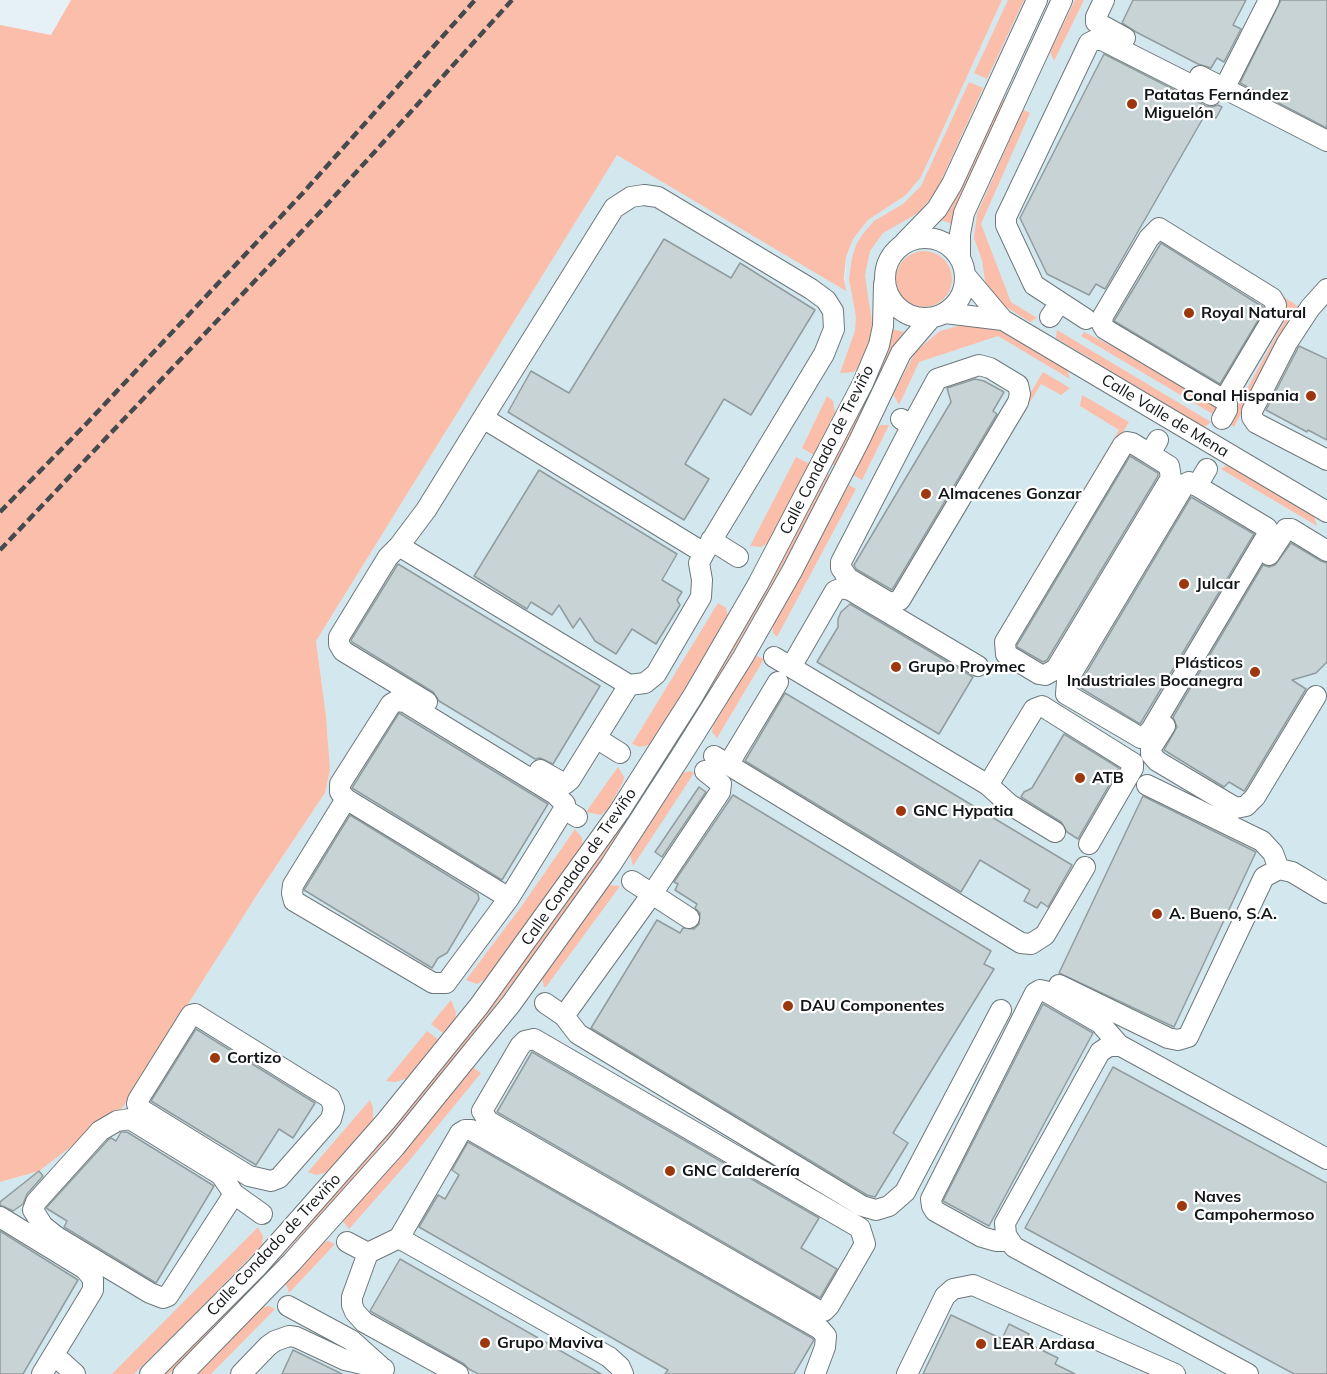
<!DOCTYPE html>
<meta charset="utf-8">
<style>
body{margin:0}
canvas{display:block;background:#e6f1f5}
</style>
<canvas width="1327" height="1374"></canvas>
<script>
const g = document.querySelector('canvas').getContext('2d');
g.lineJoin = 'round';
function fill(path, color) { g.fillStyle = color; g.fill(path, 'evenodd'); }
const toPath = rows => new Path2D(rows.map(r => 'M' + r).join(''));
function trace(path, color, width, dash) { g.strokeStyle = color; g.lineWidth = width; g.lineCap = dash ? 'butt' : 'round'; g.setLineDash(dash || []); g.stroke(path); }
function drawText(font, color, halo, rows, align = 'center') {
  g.font = font + ' Mulish,sans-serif'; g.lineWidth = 4.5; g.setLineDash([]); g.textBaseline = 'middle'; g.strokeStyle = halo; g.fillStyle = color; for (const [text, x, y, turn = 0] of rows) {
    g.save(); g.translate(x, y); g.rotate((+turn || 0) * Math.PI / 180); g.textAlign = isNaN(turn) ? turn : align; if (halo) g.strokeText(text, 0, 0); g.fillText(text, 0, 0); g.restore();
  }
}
fill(toPath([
 [1002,0,1327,0,1327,1374,0,1374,0,1182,39,1171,111,1115,325,793,330,770,326,716,316,641,617,154,845,290,846,257,853,239,868,220,906,195,921,177]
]), '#d3e8ee');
fill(toPath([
 [71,0,1002,0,921,177,906,195,868,220,853,239,846,257,844,278,846,291,617,155,316,641,326,716,330,770,325,793,255,898,123,1107,39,1171,0,1182,0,25,51,35],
 [1008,0,1024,0,987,79,974,73],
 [1075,0,1084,0,1054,61,1050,52],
 [969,82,983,88,936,192,918,213,883,233,870,251,865,275,872,323,869,342,860,365,854,372,840,373,855,331,856,317,849,279,852,258,856,245,862,235,874,221,903,204,921,186],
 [1001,98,1005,100,952,224,941,220,952,206],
 [1023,110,1030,113,981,224,1011,302,1037,318,1030,322,998,302,986,287,982,260,974,238,977,214],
 '896 279a28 28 0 1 1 56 0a28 28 0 1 1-56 0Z',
 [1282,296,1298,306,1234,427,1228,423,1285,320,1286,306],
 [962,325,993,328,1006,334,1067,369,1070,379,998,336,919,362,899,405,893,394,916,351,940,331],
 [892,329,904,332,893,347,835,466,832,464,888,351],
 [1057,330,1211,422,1204,427,1136,386,1056,338],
 [1084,332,1120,350,1216,407,1216,416,1081,336],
 [1043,372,1070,388,1061,395,1041,384,967,504,965,502],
 [1082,395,1129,422,1026,596,1022,593,1119,430,1080,406],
 [827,396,833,401,835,413,814,455,802,448],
 [881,425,889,425,862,480,853,475,877,428],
 [796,457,810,464,768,543,761,547,750,546],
 [1230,465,1314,516,1317,526,1221,469,1225,466],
 [828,474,831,475,790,552,698,713,618,836,528,963,446,1069,346,1187,210,1333,169,1374,163,1374,308,1224,345,1183,397,1122,488,1009,538,942,620,827,715,676,784,556],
 [849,485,856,489,777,637,773,633,773,625],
 [718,603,726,608,728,616,666,720,649,745,640,747,632,744],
 [757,656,764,659,717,738,712,732,713,726,754,657],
 [618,767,624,777,623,782,608,809,601,815,586,812],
 [690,771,694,773,633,866,630,853,683,773],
 [575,829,582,838,582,846,548,895,487,978,477,984,466,980,521,907],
 [608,885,620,886,546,987,544,987,542,978],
 [451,1000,456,1012,455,1020,443,1033,431,1024],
 [427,1031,439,1040,408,1078,396,1082,386,1081],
 [472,1067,481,1073,409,1161,349,1229,342,1220,379,1179],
 [370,1100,373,1107,373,1120,328,1172,316,1175,308,1172],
 [258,1227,263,1236,262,1245,188,1321,134,1374,112,1374],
 [328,1241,335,1244,289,1293,286,1284,287,1281,322,1243],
 [269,1306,275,1309,211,1374,197,1374,263,1307]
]), '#fbbeaa');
const building = toPath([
 [1133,0,1246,0,1233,25,1241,29,1224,62,1217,58,1211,68,1198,64,1136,32,1122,23,1133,0],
 [1281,0,1327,0,1327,128,1240,83,1281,0],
 [1104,54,1206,106,1212,107,1218,105,1222,107,1216,118,1206,113,1105,289,1096,284,1089,295,1047,274,1020,218,1104,54],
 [664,239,731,278,740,263,815,310,751,415,724,399,685,464,709,479,684,520,508,412,531,371,569,393,664,239],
 [1161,243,1263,307,1263,312,1220,384,1114,321,1161,243],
 [1299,346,1327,359,1327,440,1308,430,1307,432,1266,410,1299,346],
 [975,379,984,381,1004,392,993,411,997,414,892,590,856,569,854,565,951,402,947,388,975,379],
 [1130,456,1158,473,1158,476,1047,660,1043,662,1017,647,1017,645,1130,456],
 [539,470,677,554,662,580,682,592,677,600,680,605,656,644,632,629,616,654,595,641,580,618,573,628,559,605,552,615,531,602,527,609,474,576,539,470],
 [1191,497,1254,534,1140,724,1079,687,1079,685,1191,497],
 [1291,543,1321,561,1327,563,1327,662,1316,673,1292,680,1306,689,1245,790,1244,791,1229,782,1224,787,1164,750,1177,727,1173,717,1263,565,1269,567,1275,565,1291,543],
 [398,564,600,686,553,764,540,758,535,759,439,701,433,692,352,642,351,640,398,564],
 [850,604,973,677,939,734,817,662,838,627,838,619,841,612,850,604],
 [785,693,1072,865,1048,907,1041,902,1037,908,1024,901,1030,890,980,860,961,892,745,761,785,693],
 [399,713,548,804,502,880,352,788,399,713],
 [1064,734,1119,768,1078,839,1067,832,1061,822,1021,797,1024,792,1032,788,1064,734],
 [699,787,706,792,662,857,655,852,699,787],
 [733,795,991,951,984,964,994,969,893,1133,908,1143,875,1197,867,1195,591,1028,657,920,680,933,683,928,694,929,699,924,700,913,695,908,697,904,675,890,678,884,674,882,733,795],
 [1143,796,1256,852,1174,1027,1059,973,1143,796],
 [350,815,478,894,479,899,447,953,438,958,432,968,304,890,350,815],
 [1043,1004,1093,1033,989,1226,943,1201,1043,1004],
 [196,1029,315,1103,293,1138,279,1129,256,1165,151,1101,196,1029],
 [532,1052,819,1218,801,1248,837,1269,820,1298,497,1112,532,1052],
 [1113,1067,1327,1183,1327,1374,1294,1374,1025,1228,1113,1067],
 [121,1132,127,1132,214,1186,156,1283,64,1227,67,1221,46,1208,108,1140,111,1138,116,1141,121,1132],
 [468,1142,812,1338,814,1340,794,1374,665,1374,668,1370,419,1227,438,1195,445,1199,459,1175,452,1170,468,1142],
 [39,1171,43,1176,27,1194,23,1204,13,1211,0,1205,0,1202,39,1171],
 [0,1231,78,1280,23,1374,0,1374,0,1231],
 [400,1259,601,1374,478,1374,469,1369,464,1364,370,1311,400,1259],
 [951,1315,1002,1339,1009,1324,1029,1334,1025,1342,1058,1358,1055,1364,1075,1374,923,1374,951,1315],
 [293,1350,342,1374,282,1374,293,1350]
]);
fill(building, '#c8d3d6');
trace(building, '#919c9f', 1.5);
const minor = toPath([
 [1104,0,1096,17,1096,22,1125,38],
 [1200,76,1327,141],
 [1224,89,1269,0],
 '885 278a40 40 0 1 1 80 0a40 40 0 1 1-80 0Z',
 [904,243,937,209,952,184,1037,0],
 [960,258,960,234,964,213,1062,0],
 [965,275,1003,320,1327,512],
 [1327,289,1310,308,1287,343,1252,411,1252,417,1256,423,1327,460],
 [1060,302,1086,319],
 [945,313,1003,320],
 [1050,317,1060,302,1034,285,1006,225,1006,217,1089,43,1095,40,1102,40,1211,95],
 [483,418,704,553,824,354,834,329,833,311,826,300,811,289,658,197,644,195,631,197,614,208,483,418,426,510,399,546,629,685,645,683,656,674,701,597,702,580,699,563,704,553],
 [901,419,912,425,841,562,841,568,848,578,890,603,900,600,1018,402,1020,394,1018,385,990,368,979,365,937,379,912,425],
 [1222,419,1227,410,1227,404,1224,400,1105,329,1102,324,1103,316,1149,238,1159,228,1272,298,1276,305,1274,316,1224,400],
 [1150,454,1169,466,1171,478,1056,669,1045,675,1039,674,1006,654,1005,642,1123,445,1127,442,1132,443,1150,454,1158,440],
 [1197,486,1267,528,1269,532,1151,730,1144,737,1141,738,1066,694,1067,681,1185,484,1189,482,1197,486,1207,469],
 [711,540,738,557],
 [399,546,388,557,339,637,339,644,343,651,427,702],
 [1269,555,1286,529,1291,529,1327,551],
 [774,657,988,785,1034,709,1042,706,1133,763,1133,768,1089,844],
 [791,667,835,591,842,588,850,590,978,666],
 [1165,726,1151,748,1151,754,1157,761,1236,808,1246,806,1255,797,1316,696],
 [596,738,620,753],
 [714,756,1021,943,1031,944,1045,935,1085,867],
 [728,765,778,682],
 [540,770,565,784,570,780,629,685],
 [988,785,1009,804,1055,832],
 [1147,785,1262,841,1273,853,1279,869],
 [346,799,293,885,292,893,294,901,433,983,446,983,509,898],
 [564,809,509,898,346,799,340,792,340,784,391,704,396,701,405,702,555,794,565,804,564,809,577,817],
 [632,881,689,918],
 [1059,985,1168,1038,1178,1040,1188,1037,1264,877,1279,869,1292,872,1327,893],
 [545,1003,564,1016,652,894,720,792,721,784,705,771],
 [195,1014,330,1098,334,1108,331,1119,279,1178,271,1181,249,1176,139,1108,137,1104,138,1100,191,1015,195,1014],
 [564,1016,578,1034,862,1206,876,1210,889,1206,905,1192,1001,1010],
 [534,1039,860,1228,865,1244,829,1306,824,1311,819,1311,488,1121,482,1111,520,1046,525,1041,534,1039],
 [234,1194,168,1296,163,1298,150,1293,57,1237,43,1226,33,1210,36,1202,100,1131,117,1121,130,1119,221,1175,234,1194,262,1214],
 [0,1217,85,1269,93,1279,93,1290,42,1374],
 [399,1238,609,1357,620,1367,623,1374],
 [1010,1241,996,1241,982,1237,935,1211,932,1206,931,1199,1035,993,1040,990,1045,991,1100,1023,1120,1046],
 [347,1242,368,1253],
 [288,1306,351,1340,380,1366],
 [54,1355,75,1374],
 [150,1374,257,1267,386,1121,479,1006,619,812,693,696,758,584,863,383,879,345,883,326,884,284],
 [183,1374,292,1262,395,1147,511,1004,610,866,681,756,743,657,792,571,859,441,901,353,931,318],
 [241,1374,268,1346,275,1341,289,1336,296,1337,345,1360,384,1369],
 [458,1374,364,1322,355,1312,352,1305,352,1297,368,1253,399,1238,460,1133,465,1130,471,1130,820,1329,826,1336,825,1347,815,1374],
 [907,1374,945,1296,953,1289,973,1285,1175,1374],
 [1248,1374,1014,1247,1006,1235,1005,1223,1100,1052,1109,1046,1121,1046,1327,1159]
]);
trace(minor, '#6e787c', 22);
trace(minor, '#fff', 20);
trace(toPath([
 [0,512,87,423,302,194,475,0],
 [0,550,322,210,512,0]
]), '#444a4d', 4.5, [9, 4.5]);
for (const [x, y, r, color] of [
 [1132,104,6,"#9d370e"],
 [1189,313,6,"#9d370e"],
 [1311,396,6,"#9d370e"],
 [926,494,6,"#9d370e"],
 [1184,584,6,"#9d370e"],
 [896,667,6,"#9d370e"],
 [1255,672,6,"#9d370e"],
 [1080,778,6,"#9d370e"],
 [901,811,6,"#9d370e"],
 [1157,914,6,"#9d370e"],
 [788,1006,6,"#9d370e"],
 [215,1058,6,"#9d370e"],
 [670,1171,6,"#9d370e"],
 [1182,1206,6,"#9d370e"],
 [485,1343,6,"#9d370e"],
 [981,1344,6,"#9d370e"]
]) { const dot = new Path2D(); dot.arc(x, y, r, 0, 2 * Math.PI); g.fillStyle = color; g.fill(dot); trace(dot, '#fff', 2); }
drawText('bold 16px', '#121618', '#fff', [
 ["Patatas Fernández",1144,95],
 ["Miguelón",1144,113],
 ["Royal Natural",1201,313],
 ["Conal Hispania",1299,396,"right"],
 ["Almacenes Gonzar",938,494],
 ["Julcar",1196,584],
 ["Plásticos",1243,663,"right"],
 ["Industriales Bocanegra",1243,681,"right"],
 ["Grupo Proymec",908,667],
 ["ATB",1092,778],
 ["GNC Hypatia",913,811],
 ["A. Bueno, S.A.",1169,914],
 ["DAU Componentes",800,1006],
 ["Cortizo",227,1058],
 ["GNC Calderería",682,1171],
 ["Naves",1194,1197],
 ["Campohermoso",1194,1215],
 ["Grupo Maviva",497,1343],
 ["LEAR Ardasa",993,1344]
], 'left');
drawText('16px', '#121618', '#fff', [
 ["Calle Valle de Mena",1165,416,31],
 ["Calle Condado de Treviño",827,450,-63],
 ["Calle Condado de Treviño",579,867,-55],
 ["Calle Condado de Treviño",274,1245,-47]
]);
</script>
